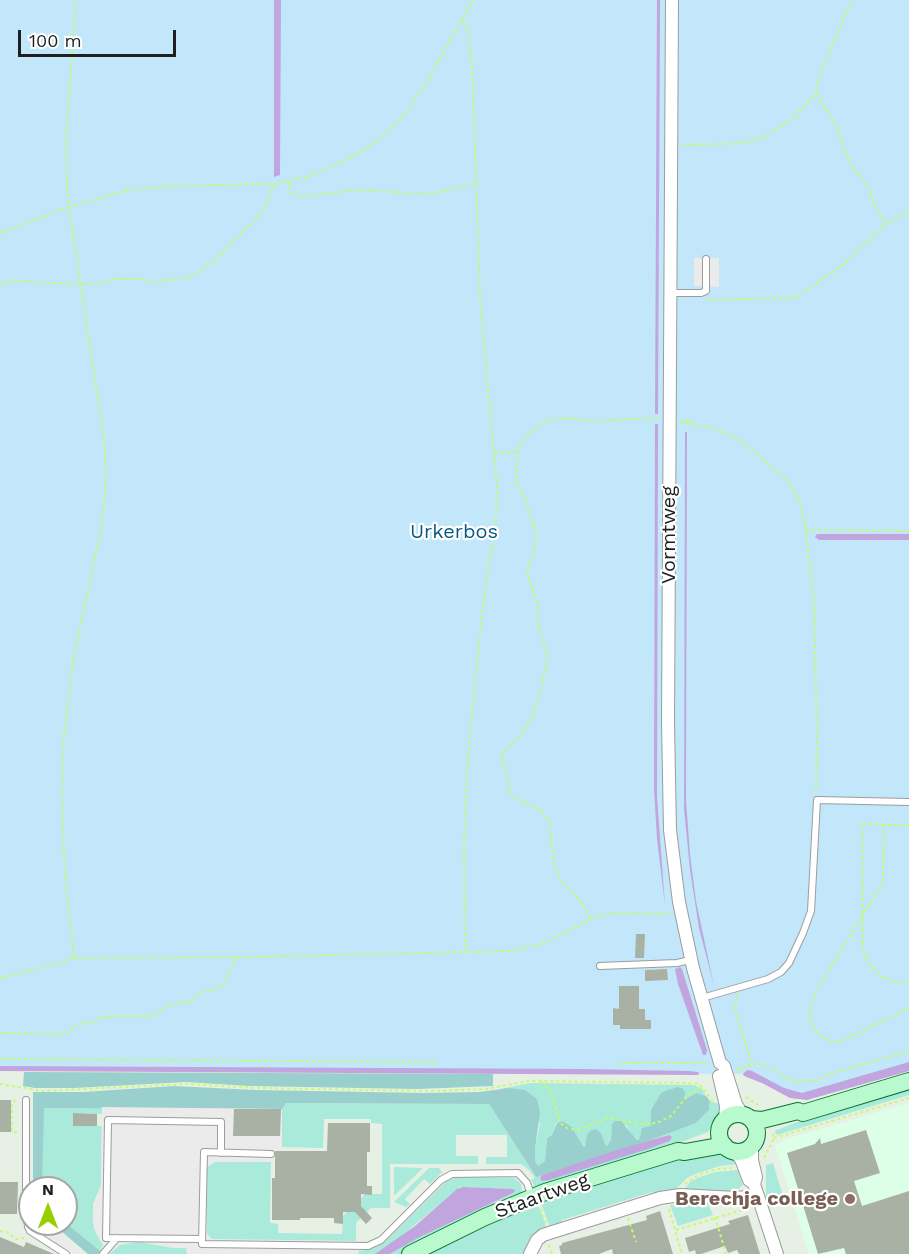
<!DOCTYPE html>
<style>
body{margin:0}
#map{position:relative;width:909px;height:1254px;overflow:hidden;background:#e6f0e5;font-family:"Work Sans",sans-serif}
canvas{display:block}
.north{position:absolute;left:18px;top:1176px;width:60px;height:60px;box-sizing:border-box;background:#fff;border:2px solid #a5a5a5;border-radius:50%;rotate:0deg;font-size:16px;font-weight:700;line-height:24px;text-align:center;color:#1f1f1f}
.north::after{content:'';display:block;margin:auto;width:21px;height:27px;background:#98cd00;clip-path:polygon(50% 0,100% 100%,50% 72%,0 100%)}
.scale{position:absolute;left:18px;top:30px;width:158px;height:27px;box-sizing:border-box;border:3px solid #1f1f1f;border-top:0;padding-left:8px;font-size:18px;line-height:21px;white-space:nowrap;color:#1f1f1f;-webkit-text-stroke:4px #fff;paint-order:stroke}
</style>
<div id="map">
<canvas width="909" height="1254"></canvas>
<div class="north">N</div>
<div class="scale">100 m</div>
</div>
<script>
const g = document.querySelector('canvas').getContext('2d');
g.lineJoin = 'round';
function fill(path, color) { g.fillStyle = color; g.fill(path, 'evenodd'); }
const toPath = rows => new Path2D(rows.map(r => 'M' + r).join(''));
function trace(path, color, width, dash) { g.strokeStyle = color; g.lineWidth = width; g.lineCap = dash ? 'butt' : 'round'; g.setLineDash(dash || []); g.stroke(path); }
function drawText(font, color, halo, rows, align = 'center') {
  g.font = font + ' "Work Sans",sans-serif'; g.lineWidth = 4.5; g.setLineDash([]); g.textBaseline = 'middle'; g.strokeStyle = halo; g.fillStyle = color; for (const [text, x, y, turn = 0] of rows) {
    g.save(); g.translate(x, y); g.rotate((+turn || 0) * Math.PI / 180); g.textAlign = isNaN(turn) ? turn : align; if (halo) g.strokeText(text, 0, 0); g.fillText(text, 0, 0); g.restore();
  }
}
fill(toPath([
 [909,1103,909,1254,809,1254,775,1146,786,1139]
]), '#deffe7');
fill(toPath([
 [530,1083,694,1085,702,1089,706,1096,696,1093,684,1100,684,1097,673,1088,661,1093,651,1110,651,1126,640,1133,641,1137,639,1140,632,1135,626,1125,612,1124,611,1140,607,1146,605,1144,601,1133,583,1146,572,1127,562,1121,556,1123,552,1135,547,1137,545,1161,538,1166,535,1161,535,1149,540,1123,525,1090,500,1089],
 [909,1086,909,1095,777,1135,774,1131,831,1109],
 [710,1101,722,1105,720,1117,708,1132,654,1152,543,1188,534,1186,531,1180,535,1178,529,1170,521,1164,486,1164,486,1157,507,1157,507,1135,456,1135,456,1156,478,1156,478,1164,390,1164,390,1208,371,1208,366,1213,361,1208,360,1200,365,1194,382,1194,382,1124,371,1123,371,1119,324,1119,323,1148,282,1147,282,1109,286,1103,489,1104,535,1176,542,1175,541,1178,544,1181,671,1141,669,1135,651,1140,696,1123,709,1110],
 [102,1107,102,1114,74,1113,74,1126,102,1126,101,1185,93,1204,93,1222,96,1233,103,1245,100,1251,66,1223,66,1188,42,1188,43,1108],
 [723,1151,734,1158,739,1164,720,1166,695,1174,687,1178,674,1191,656,1194,652,1192,562,1220,561,1225,550,1228,541,1203,677,1157],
 [215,1162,271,1162,270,1223,278,1224,278,1233,342,1234,343,1216,348,1211,356,1212,361,1218,356,1223,356,1241,211,1239,206,1232,206,1170,209,1164],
 [773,1163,783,1196,766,1201,766,1165],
 [394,1167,423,1168,394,1196],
 [429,1168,439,1168,442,1172,430,1184,424,1179,405,1199,410,1204,406,1207,394,1202],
 [738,1170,743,1185,737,1190,737,1193,683,1191,690,1182,697,1178,716,1172],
 [456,1177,515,1178,521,1184,522,1191,519,1197,439,1234,401,1254,390,1254,418,1238,515,1192,514,1189,460,1187,393,1243,375,1254,358,1254,359,1251,372,1249,384,1243,447,1181],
 [707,1202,713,1215,678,1226,670,1205,703,1204],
 [538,1204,547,1229,524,1254,419,1254],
 [139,1242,174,1248,187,1248,187,1254,109,1254,120,1245]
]), '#aaeadb');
fill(toPath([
 [24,1072,493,1074,493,1086,417,1089,249,1086,186,1082,74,1088,35,1088,23,1086],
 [174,1086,255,1090,425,1093,480,1092,509,1088,525,1090,537,1099,540,1113,535,1149,535,1161,538,1166,545,1161,547,1138,552,1135,557,1123,562,1121,572,1127,583,1146,585,1146,587,1135,590,1131,595,1129,601,1133,605,1144,607,1146,611,1140,612,1124,615,1121,621,1121,636,1139,639,1140,642,1128,651,1126,651,1110,655,1103,661,1093,667,1090,678,1087,683,1089,685,1093,684,1100,696,1093,706,1096,710,1101,709,1110,696,1123,651,1140,536,1177,489,1104,286,1103,282,1109,44,1108,42,1188,33,1188,33,1092,83,1092],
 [66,1223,100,1251,98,1254,88,1254,53,1224]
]), '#99cfcd');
fill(toPath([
 [0,0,909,0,909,1065,811,1095,794,1095,748,1074,0,1070]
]), '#c2e7fa');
fill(toPath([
 [694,258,719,258,719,287,694,286],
 [102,1107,282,1109,282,1150,274,1150,274,1162,215,1162,207,1167,207,1236,215,1240,356,1241,358,1254,187,1254,186,1248,169,1247,149,1242,101,1242,94,1228,93,1209,101,1185],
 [34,1224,47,1224,82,1254,60,1254,62,1248]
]), '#ebebeb');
fill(toPath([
 [274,0,281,0,280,175,274,177],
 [657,0,660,0,658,414,655,414],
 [655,424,658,424,657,797,665,905,657,839,654,789],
 [685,432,687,432,686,800,690,855,696,901,714,986,699,928,690,870,684,809],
 [817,534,909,534,909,540,819,540,815,537],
 [680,967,682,969,707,1050,706,1055,703,1055,678,984,675,969],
 [909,1062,909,1071,807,1100,790,1098,762,1083,744,1076,743,1074,747,1070,752,1071,784,1088,802,1093],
 [0,1066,584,1069,689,1071,698,1072,699,1075,0,1071],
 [669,1135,672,1137,670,1141,648,1149,549,1180,542,1181,540,1178,542,1175,620,1149],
 [463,1187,514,1189,515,1192,418,1238,390,1254,375,1254,415,1226,457,1189]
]), '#c0a5de');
fill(toPath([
 [636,934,645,934,644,958,635,958],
 [667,969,668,980,645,981,645,970],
 [619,986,639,986,639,1009,645,1009,645,1020,651,1020,651,1029,620,1029,620,1025,613,1025,613,1008,619,1009],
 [0,1100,11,1100,11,1132,0,1132],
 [234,1109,281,1109,280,1136,233,1136],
 [73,1113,97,1114,97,1126,73,1126],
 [328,1123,370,1123,370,1152,367,1152,367,1186,372,1186,372,1195,361,1194,361,1206,372,1218,366,1224,355,1212,343,1212,343,1224,334,1223,334,1218,300,1218,300,1220,272,1220,272,1178,275,1178,275,1151,327,1151],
 [866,1130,880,1173,854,1181,862,1206,909,1191,909,1254,846,1254,844,1248,818,1254,787,1153,815,1144,820,1138,821,1144],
 [0,1182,18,1182,17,1214,0,1214],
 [660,1211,673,1254,613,1254,612,1249,599,1254,561,1254,559,1246,562,1245,562,1243,647,1220,646,1216],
 [748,1215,760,1254,739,1254,737,1250,728,1253,725,1246,701,1254,696,1254,695,1250,689,1252,685,1238,730,1224,728,1221],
 [0,1237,24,1247,26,1242,54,1254,0,1254]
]), '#a8b1a4');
const service = toPath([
 [671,293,701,293,706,291,706,259],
 [600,966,677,963,690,960],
 [702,998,768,979,781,972,789,963,803,933,811,911,817,800,909,802],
 [26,1100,26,1203,28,1227,30,1231,66,1254],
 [271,1154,204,1152,202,1244,368,1246,381,1240,441,1180,452,1174,518,1173,527,1183,532,1197],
 [202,1239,106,1238,108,1120,221,1122,221,1153],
 [103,1254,117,1238]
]);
const minor = toPath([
 [672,0,668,722,670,830,679,902,693,968,720,1063,724,1066,736,1104,742,1114],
 [719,1076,726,1106,725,1119],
 [752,1145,752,1160,756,1177,754,1184,777,1254],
 [734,1151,741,1159,749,1180,753,1183],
 [530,1254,537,1240,543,1235,660,1198,680,1195,736,1198,758,1196]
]);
const secondary = toPath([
 '719 1133a19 19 0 1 1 38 0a19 19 0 1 1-38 0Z',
 [751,1119,762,1120,798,1111,803,1113,909,1081],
 [410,1254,485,1217,545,1192,678,1151,685,1152,724,1145]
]);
trace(service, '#9c9c9c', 8);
trace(minor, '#9c9c9c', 14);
trace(secondary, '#04772f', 18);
trace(toPath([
 [463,19,468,31,472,61,480,299,497,486,496,519,483,605,469,744,464,842,465,952],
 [816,94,838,128,840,139,845,152,851,165,869,188,875,207,886,224],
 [682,145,728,144,751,141,762,138,792,119,816,94,817,85,822,69,852,0],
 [289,181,291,193,299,197,356,190,430,194,467,186,476,182],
 [0,233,69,207,129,190,168,186,274,184,310,176,352,157,380,139,403,116,426,83,473,0],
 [0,284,12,280,46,283,91,284,102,283,116,279,139,279,157,282,167,279,189,278,215,260,262,212,268,201,274,184],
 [707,300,795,298,840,267,886,224,909,211],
 [680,422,715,429,737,438,785,478,793,489,800,503,806,530,814,602,817,736,816,792],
 [681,422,689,419,693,423],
 [495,453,517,452],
 [806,530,909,531],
 [884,825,862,824,863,950,869,963,881,976,896,982,909,984],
 [909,825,884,825,883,882,815,993,809,1012,811,1024,818,1034,830,1041,841,1041,909,1008],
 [590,919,581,901,560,880,557,872,554,865,549,820,539,809,520,801,509,793,507,775,502,758,503,752,522,734,535,712,548,657,538,623,537,603,529,579,527,570,534,552,536,533,524,497,516,484,518,449,527,435,547,420,565,418,596,421,658,418],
 [74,958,65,876,62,811,62,753,73,660,100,534,104,505,106,474,104,439,69,207,67,184,66,139,76,0],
 [0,978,43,968,74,958,252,957,512,951,542,944,600,915,616,913,670,914],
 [737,995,735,1010,752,1064],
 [0,1033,58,1034,68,1033,77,1024,91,1023,101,1017,153,1016,170,1004,190,1002,202,992,219,988,224,983,236,958],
 [0,1059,436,1062],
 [619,1063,709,1063],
 [736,1070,757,1063,771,1068,790,1080,815,1081,829,1074,909,1051],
 [541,1081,552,1094,560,1123,567,1128,576,1130,608,1118,641,1124,657,1123,671,1116,688,1095,703,1087],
 [0,1084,43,1091,187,1084,256,1088,433,1091,486,1089,528,1081,686,1083,699,1084,713,1101],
 [746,1097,761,1107],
 [17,1132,12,1132,12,1102,18,1099],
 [774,1138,909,1098],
 [764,1158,774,1138,772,1131],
 [685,1184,698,1175,718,1169,732,1168],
 [541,1209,546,1223],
 [669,1209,682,1254],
 [715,1217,726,1254],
 [628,1218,636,1242],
 [676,1230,742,1210],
 [0,1231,7,1232,15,1239,24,1238],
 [549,1245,552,1254]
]), '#c6fb6b', 2, [3, 3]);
trace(service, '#fff', 6);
trace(minor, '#fff', 12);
trace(secondary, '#b8facd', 16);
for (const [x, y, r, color] of [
 [850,1199,6,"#8d6e63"]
]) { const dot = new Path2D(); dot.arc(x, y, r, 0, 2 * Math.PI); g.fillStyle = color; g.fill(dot); trace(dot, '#fff', 2); }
drawText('20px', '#0b577f', '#fff', [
 ["Urkerbos",454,532]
]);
drawText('20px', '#1f1f1f', '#fff', [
 ["Vormtweg",669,535,-90],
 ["Staartweg",542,1196,-20]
]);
drawText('bold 20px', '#785e54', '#fff', [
 ["Berechja college",838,1199]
], 'right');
</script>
